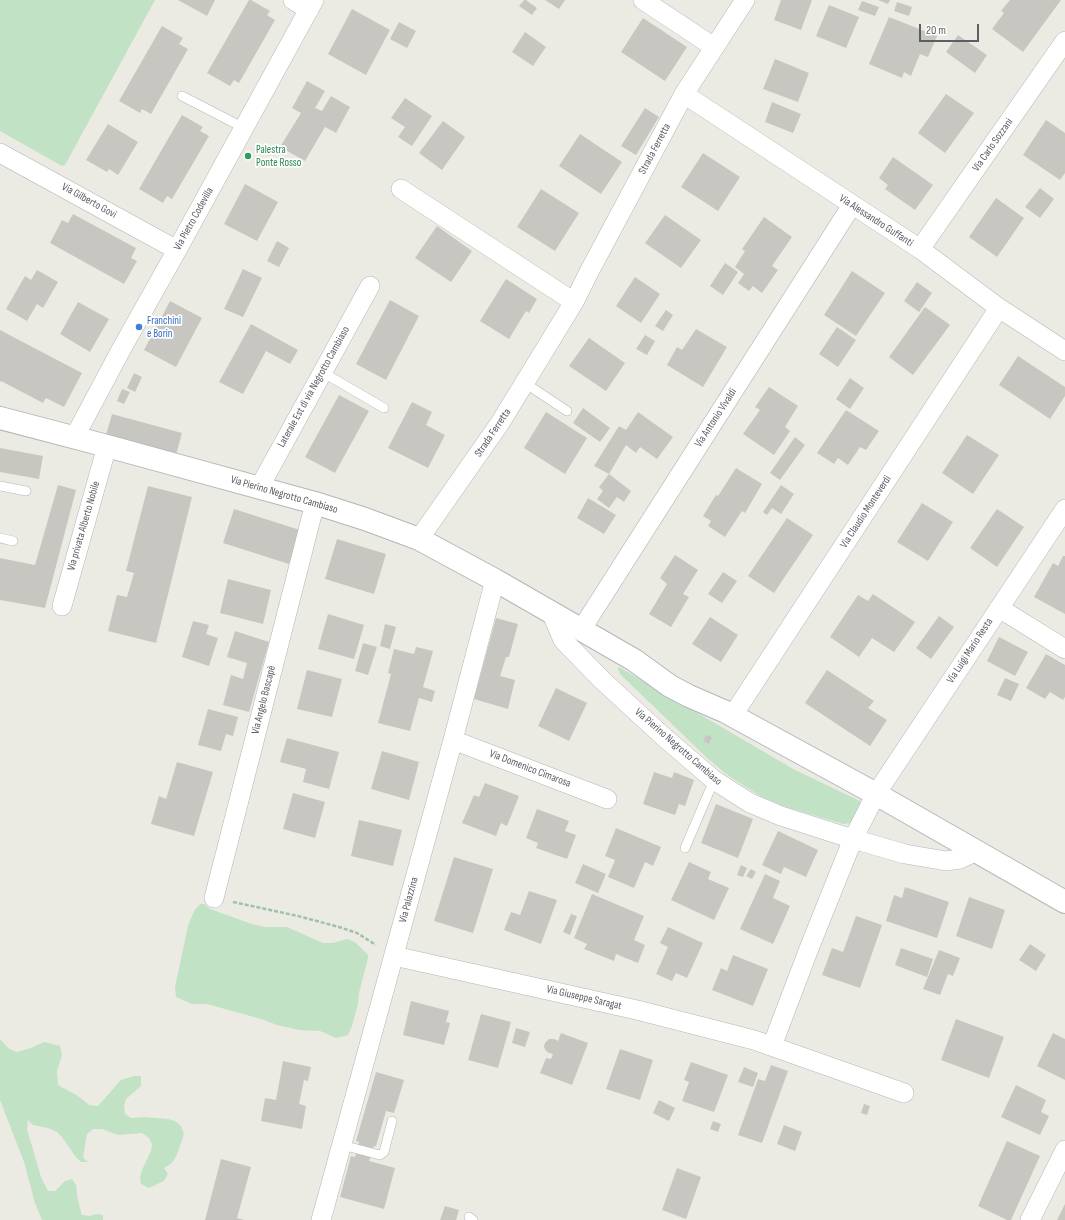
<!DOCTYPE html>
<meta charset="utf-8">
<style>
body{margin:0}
#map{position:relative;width:1065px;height:1220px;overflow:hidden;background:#ecebe3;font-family:"Sofia Sans Condensed",sans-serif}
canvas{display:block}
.scale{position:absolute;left:919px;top:24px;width:60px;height:18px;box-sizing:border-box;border:2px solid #5b5e62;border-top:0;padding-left:5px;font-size:12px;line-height:14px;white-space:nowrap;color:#5b5e62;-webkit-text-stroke:3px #fff;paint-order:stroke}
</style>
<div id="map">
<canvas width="1065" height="1220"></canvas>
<div class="scale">20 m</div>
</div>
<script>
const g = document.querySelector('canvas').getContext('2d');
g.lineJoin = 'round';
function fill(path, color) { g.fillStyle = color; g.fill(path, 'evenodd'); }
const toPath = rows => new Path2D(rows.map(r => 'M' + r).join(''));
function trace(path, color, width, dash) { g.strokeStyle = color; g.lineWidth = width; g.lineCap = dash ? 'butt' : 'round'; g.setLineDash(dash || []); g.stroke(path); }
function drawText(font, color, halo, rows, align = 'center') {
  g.font = font + ' "Sofia Sans Condensed",sans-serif'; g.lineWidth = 3.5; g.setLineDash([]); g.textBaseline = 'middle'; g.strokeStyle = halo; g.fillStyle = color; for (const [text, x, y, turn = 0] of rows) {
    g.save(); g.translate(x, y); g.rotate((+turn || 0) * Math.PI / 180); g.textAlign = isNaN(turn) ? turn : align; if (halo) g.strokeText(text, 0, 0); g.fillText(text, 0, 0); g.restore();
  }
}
fill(toPath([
 [0,0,155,0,65,165,62,166,0,131],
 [619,667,795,770,860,801,862,807,853,823,843,824,786,807,760,796,726,774,706,757,620,674,618,669],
 [200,904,204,904,210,909,252,924,265,927,287,927,323,943,333,943,347,939,355,942,368,955,368,958,359,993,358,1004,352,1026,348,1035,336,1038,320,1031,299,1030,277,1025,261,1019,207,1004,192,1004,176,997,175,987,188,926,194,911],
 [0,1039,9,1049,17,1052,31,1048,44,1042,60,1046,62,1055,57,1071,58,1085,78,1096,89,1105,98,1106,121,1080,134,1076,141,1076,141,1086,126,1099,124,1106,125,1114,131,1118,145,1117,168,1119,175,1121,181,1126,184,1134,176,1157,171,1164,164,1168,168,1174,164,1181,149,1188,141,1184,140,1177,142,1170,151,1151,152,1144,149,1138,142,1133,118,1135,102,1129,93,1129,87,1134,83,1157,88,1162,81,1162,75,1156,62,1137,57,1132,48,1128,33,1125,28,1120,27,1129,41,1177,48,1191,55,1191,65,1181,72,1179,76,1185,78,1201,82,1215,90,1216,96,1214,103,1215,103,1220,42,1220,35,1203,24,1162,0,1100]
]), '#c1e2c4');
fill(toPath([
 [178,0,215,0,207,16],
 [249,0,251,0,270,11,267,15,275,20,239,83,234,80,230,86,207,73],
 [524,0,526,0,537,8,532,15,519,6],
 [545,0,565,0,559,9],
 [781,0,812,0,801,30,774,20],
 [878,0,890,0,888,4],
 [1010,0,1061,0,1023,52,992,29,1004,13,1001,11],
 [862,1,879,7,875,16,858,10],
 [897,2,912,7,909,16,894,11],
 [829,5,859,17,846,48,816,36],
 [352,9,390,30,366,75,328,54],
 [889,17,937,36,928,57,920,54,911,76,904,72,902,78,869,64],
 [643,18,687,47,665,81,621,52],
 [399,22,416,31,407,48,390,39],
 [162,26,183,38,179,44,188,49,151,114,142,109,140,113,119,101],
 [525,32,546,47,533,66,512,52],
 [958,35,987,55,975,73,946,52],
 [775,59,809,73,798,102,763,89],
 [307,81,325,91,315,108,322,111,331,96,350,107,336,133,325,127,305,161,280,147,301,113,292,108],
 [946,94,974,113,945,153,918,133],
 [405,98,432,116,412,146,398,137,405,127,391,118],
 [772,102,801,114,793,133,765,122],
 [645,108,659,117,636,155,621,146],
 [182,115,203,127,200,131,209,136,172,199,167,196,163,203,139,189],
 [1046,120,1065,133,1065,173,1060,180,1023,155],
 [443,121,465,137,442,170,419,153],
 [108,124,138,142,118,175,109,169,107,172,86,160],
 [580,134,622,162,601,194,559,166],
 [703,153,740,177,718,211,681,187],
 [893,157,933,185,915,210,885,189,888,185,879,178],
 [245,184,278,202,257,241,224,224],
 [1040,188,1054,199,1040,218,1025,207],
 [541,189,579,213,555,251,517,227],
 [996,198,1024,218,997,257,969,237],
 [73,214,136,248,131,258,137,261,124,284,50,243,62,220,68,223],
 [665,215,701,240,681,268,645,243],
 [764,217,792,237,772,266,778,270,762,293,753,286,749,291,738,283,744,274,735,267,745,251,742,249],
 [437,226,472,251,451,282,415,258],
 [277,241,289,248,279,267,267,261],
 [725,263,738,272,723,295,710,286],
 [243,269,262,278,243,317,224,309],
 [37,270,58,282,43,308,37,304,27,321,6,309,25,276,31,280],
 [852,271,885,293,856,336,824,315],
 [635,277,660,294,641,323,616,306],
 [506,279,537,299,529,313,526,311,509,339,480,321],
 [917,282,932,293,919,312,904,301],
 [390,300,419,316,386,380,356,364],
 [170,301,202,318,176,367,144,350],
 [78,302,109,319,90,352,60,334],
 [925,307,950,325,913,375,889,357],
 [666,310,673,315,663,331,655,326],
 [251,324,298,350,290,364,266,351,243,394,219,382],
 [837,327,856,340,838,367,819,354],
 [696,329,727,347,703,387,667,365,677,347,682,350],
 [0,330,82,373,64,407,46,398,43,403,1,381,0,383],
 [645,335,655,341,647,355,636,349],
 [589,338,625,363,606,391,569,366],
 [1018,356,1065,387,1065,396,1050,419,999,385],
 [134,373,142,377,135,392,127,388],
 [850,378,864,388,850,409,836,399],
 [769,387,798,406,785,427,790,431,774,455,743,434,760,410,755,407],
 [122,389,130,392,124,404,117,401],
 [339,395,369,411,335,473,305,457],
 [412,402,432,412,426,425,445,435,428,468,388,448],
 [583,408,610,428,600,442,573,423],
 [846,410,879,431,866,450,860,447,848,465,838,458,834,464,817,453],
 [546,412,587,438,565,474,524,448],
 [638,412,673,437,657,459,640,447,636,453,626,445,609,474,594,466,619,426,626,430],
 [112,414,182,433,176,455,106,435],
 [967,435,999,455,973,494,942,473],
 [795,437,805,445,780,480,770,473],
 [0,448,43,456,39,479,0,472],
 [736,468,762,484,745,513,742,511,725,537,708,526,711,521,703,516,716,495,718,496],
 [609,474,631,491,624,502,617,497,609,508,597,499,603,491,599,487],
 [58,485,76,490,45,608,0,600,0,558,35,565],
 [781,485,794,494,781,514,772,508,767,515,763,512],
 [148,486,192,497,156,643,108,631,117,595,127,597,134,573,126,571],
 [588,498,616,515,604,534,577,518],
 [922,503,953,522,928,561,897,542],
 [234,509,300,530,289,564,223,543],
 [997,509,1024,527,997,567,970,548],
 [787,518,813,535,774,593,748,576],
 [337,539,386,554,374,594,325,579],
 [675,555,698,570,683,594,689,597,671,627,649,614,667,584,660,578],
 [1063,556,1065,556,1065,614,1034,597,1053,563,1058,566],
 [723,572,737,581,722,603,708,594],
 [228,579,271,590,263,624,220,613],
 [873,594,915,622,894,652,872,638,859,657,830,637,858,595,868,601],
 [328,614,364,625,354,659,318,649],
 [939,616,954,627,931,659,916,648],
 [710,617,738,635,721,662,692,644],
 [496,618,518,624,509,657,506,657,500,676,515,680,508,709,474,699],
 [193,621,209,625,206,634,218,638,209,666,182,657],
 [385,624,396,627,390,649,380,646],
 [235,631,269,642,249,712,223,705,231,675,243,679,247,663,227,657],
 [999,637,1028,652,1015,676,987,661],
 [363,643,377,647,368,675,355,671],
 [416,647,433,651,423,687,435,691,432,702,419,698,410,731,378,723,391,674,388,673,394,649,414,654],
 [1046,654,1065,665,1065,697,1063,700,1050,692,1045,699,1026,688],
 [307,670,342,679,332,717,297,709],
 [827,670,874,701,868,708,887,720,870,746,805,703],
 [1005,678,1019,684,1011,701,997,695],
 [556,688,587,703,569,741,538,726],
 [208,709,238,717,233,736,226,734,221,751,198,745],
 [706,735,712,737,709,744,703,741],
 [287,738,339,752,329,789,303,782,306,769,280,762],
 [382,751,419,762,409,800,371,789],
 [177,762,213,772,194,836,151,824,159,796,166,799],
 [654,772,672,778,674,772,694,780,685,806,679,804,675,815,643,804],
 [485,783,519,796,507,826,501,823,496,836,462,823,474,795,479,797],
 [293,793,325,802,315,838,283,829],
 [716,804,753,819,738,858,701,843],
 [537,809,569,821,565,831,576,835,567,859,536,848,538,843,526,838],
 [359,820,402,830,393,866,351,856],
 [616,828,661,847,653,866,645,862,634,888,608,877,615,860,605,856],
 [778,831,818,850,806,877,784,867,781,874,762,865],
 [454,857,493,869,473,933,434,921],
 [689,862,711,872,708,879,729,888,714,920,671,900],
 [583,864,606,874,598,893,575,883],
 [741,865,747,868,743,877,737,875],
 [751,869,756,872,752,879,746,876],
 [765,874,780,881,773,898,790,906,773,944,740,929],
 [905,887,949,902,937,938,886,921,894,895,902,898],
 [529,891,557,900,541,944,504,930,511,912,520,915],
 [592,894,644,916,634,940,645,945,638,963,616,954,614,961,584,949,587,944,574,938],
 [969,897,1005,910,992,949,956,936],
 [571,914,577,916,570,935,563,932],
 [856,916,882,925,860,988,822,975,832,948,843,952],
 [668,927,703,943,687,978,676,973,672,981,656,974,668,947,660,943],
 [1030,944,1046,955,1036,971,1019,960],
 [901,948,933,959,927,977,895,965],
 [939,950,960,958,953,976,948,974,940,995,923,989],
 [733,955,768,969,753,1006,712,990,721,968,727,971],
 [411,1001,449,1011,446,1022,450,1023,444,1045,403,1035],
 [481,1014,511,1022,498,1068,468,1060],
 [956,1019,1004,1037,989,1078,941,1060],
 [516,1028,530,1032,525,1047,512,1043],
 [561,1033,588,1043,572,1085,540,1073,546,1058,551,1059,553,1054,549,1053,546,1051,544,1047,545,1043,549,1039,554,1039,558,1041],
 [1053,1033,1065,1039,1065,1080,1037,1066],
 [620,1049,653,1060,640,1100,606,1089],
 [283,1061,311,1067,308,1081,304,1080,299,1104,306,1106,302,1129,261,1121,265,1098,276,1100],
 [691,1062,728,1075,714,1112,682,1101,689,1082,684,1080],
 [771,1065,788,1071,762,1143,738,1135,758,1079,765,1081],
 [744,1067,758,1073,753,1087,738,1082],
 [376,1072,404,1080,394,1113,386,1111,376,1146,374,1146,369,1161,395,1168,384,1209,340,1197,351,1156,355,1157,359,1142,356,1141],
 [1016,1085,1046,1100,1041,1112,1049,1116,1040,1135,1001,1117],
 [659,1100,675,1108,669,1121,653,1113],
 [864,1104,870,1106,867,1115,861,1113],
 [713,1121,721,1124,718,1132,710,1129],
 [784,1125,802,1132,795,1151,777,1144],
 [1007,1141,1040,1156,1011,1220,1007,1220,978,1206],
 [221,1159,251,1167,237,1218,245,1220,205,1220],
 [677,1168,701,1177,686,1219,662,1210],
 [1065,1204,1065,1220,1057,1220],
 [445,1206,459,1210,456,1220,440,1220]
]), '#c8c6c0');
const service = toPath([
 [182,96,244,128],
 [322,372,384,408],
 [525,383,567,411],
 [0,486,26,491],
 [0,538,13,541],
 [685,848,714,780],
 [342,1145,380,1155,384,1152,392,1121],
 [469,1217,473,1220]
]);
const minor = toPath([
 [293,0,309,10],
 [643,0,714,47],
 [684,94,920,249,999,308,1065,351],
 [0,153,177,250],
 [401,189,574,302],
 [920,249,1065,41],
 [74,438,122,348,177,250,314,0],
 [259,488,370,286],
 [419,539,500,423,574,302,589,272,684,94,745,0],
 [62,606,107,446],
 [999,608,1065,649],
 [552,614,563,640,602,680,665,738,714,780,750,803,781,816,853,839,905,854,946,861,960,859,977,851],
 [581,630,852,205],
 [733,715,999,308],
 [453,740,607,799],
 [214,898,315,503],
 [394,956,637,1010,754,1040,904,1093],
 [772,1046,810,946,853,839,876,794,1065,509],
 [321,1220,453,740,495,580],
 [1030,1220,1065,1150]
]);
const tertiary = toPath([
 [0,418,107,446,315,503,365,519,419,539,495,580,634,660,670,686,689,696,726,712,876,794,1065,902]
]);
trace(service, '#b3b5b9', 10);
trace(minor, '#b3b5b9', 20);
trace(tertiary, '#b3b5b9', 24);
trace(toPath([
 [233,902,298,916,339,927,357,933,376,945]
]), '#9cc2a9', 2.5, [4, 2]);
trace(service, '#fff', 9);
trace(minor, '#fff', 19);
trace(tertiary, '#fff', 22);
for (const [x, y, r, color] of [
 [248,156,4,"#2e9e5b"],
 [139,327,4,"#3f7fe0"]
]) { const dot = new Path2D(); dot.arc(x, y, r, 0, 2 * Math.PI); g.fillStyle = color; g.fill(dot); trace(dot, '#fff', 1.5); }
drawText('11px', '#5b5e62', '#fff', [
 ["Via Carlo Sozzani",993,145,-55],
 ["Strada Ferretta",655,149,-62],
 ["Via Gilberto Govi",89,201,29],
 ["Via Pietro Codevilla",194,219,-61],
 ["Via Alessandro Guffanti",876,221,33],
 ["Laterale Est di via Negrotto Cambiaso",314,387,-61],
 ["Via Antonio Vivaldi",716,418,-57],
 ["Strada Ferretta",493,433,-56],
 ["Via Pierino Negrotto Cambiaso",284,495,16],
 ["Via Claudio Monteverdi",866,512,-57],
 ["Via privata Alberto Nobile",84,526,-74],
 ["Via Luigi Mario Resta",970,651,-57],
 ["Via Angelo Bascapè",264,700,-76],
 ["Via Pierino Negrotto Cambiaso",678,747,41],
 ["Via Domenico Cimarosa",530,769,21],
 ["Via Palazzina",409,900,-75],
 ["Via Giuseppe Saragat",584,998,13]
]);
drawText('11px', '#27864d', '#fff', [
 ["Palestra",256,150],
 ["Ponte Rosso",256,163]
], 'left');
drawText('11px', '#366cbe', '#fff', [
 ["Franchini",147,321],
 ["e Borin",147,334]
], 'left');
</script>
